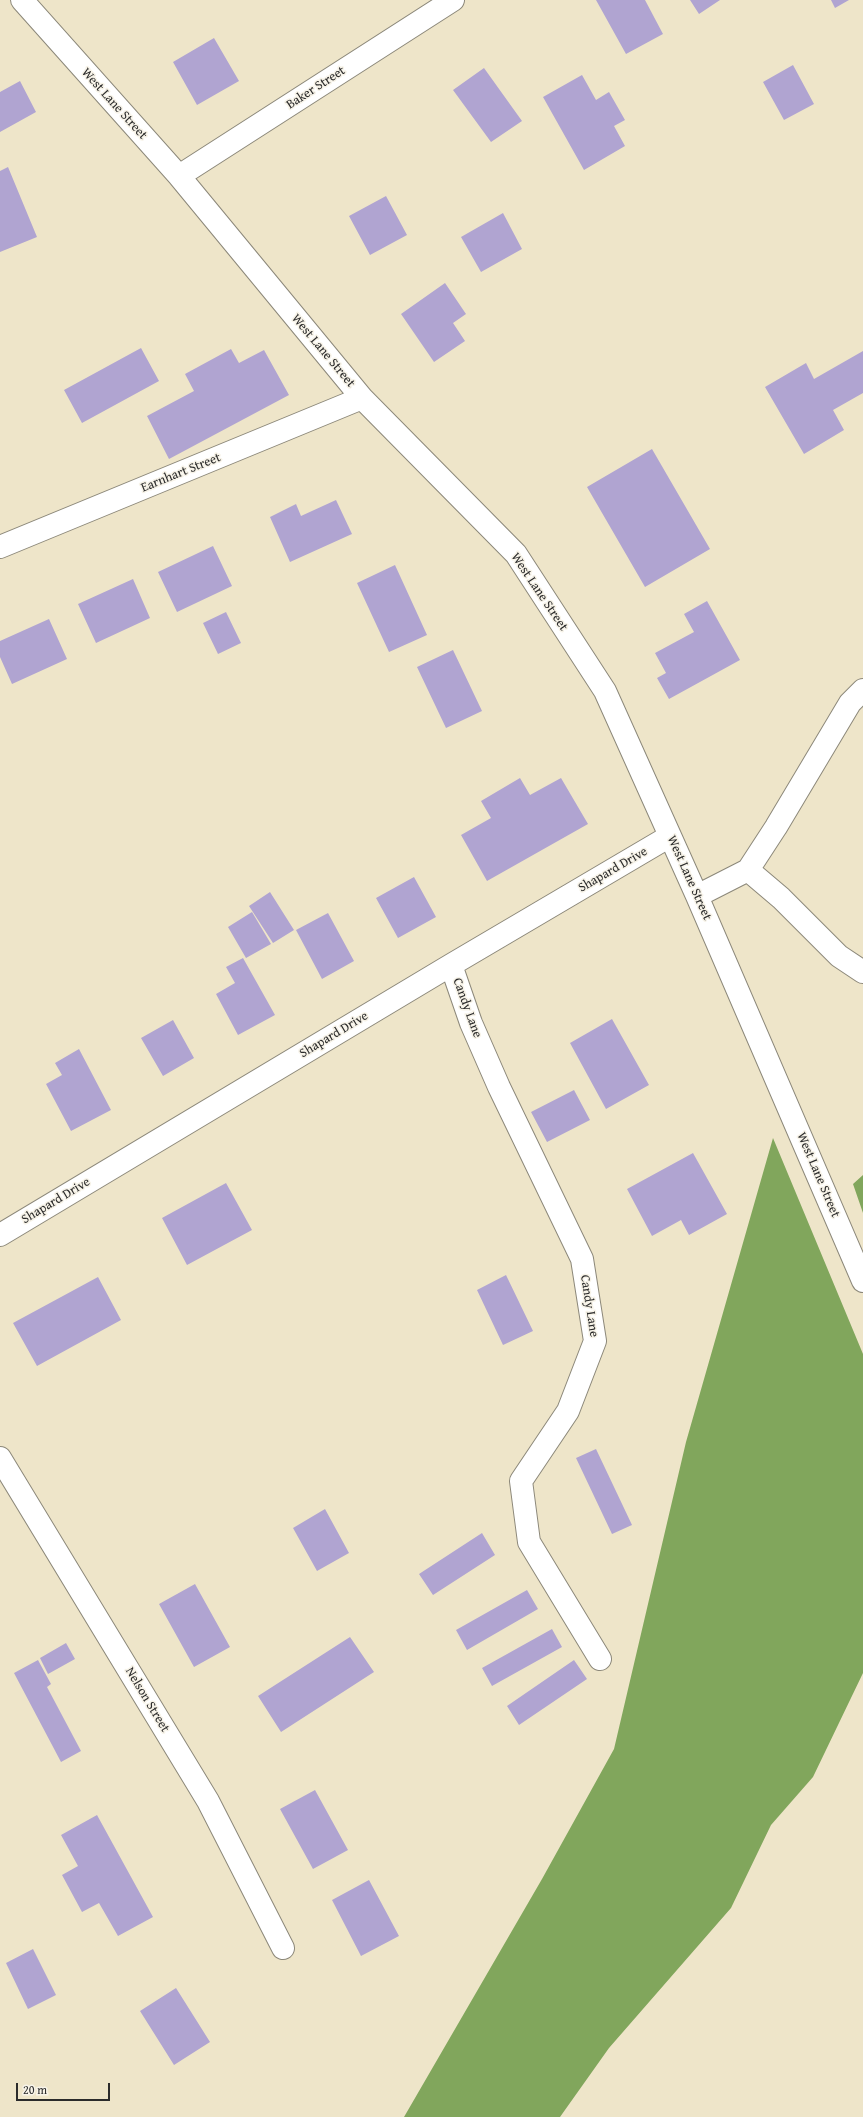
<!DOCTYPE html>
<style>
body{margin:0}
#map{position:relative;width:863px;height:2117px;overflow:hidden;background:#eee5c9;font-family:"Gentium Book Plus",serif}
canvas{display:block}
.scale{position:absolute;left:16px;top:2083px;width:94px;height:18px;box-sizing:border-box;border:2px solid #2b2b2b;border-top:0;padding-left:5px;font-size:12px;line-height:14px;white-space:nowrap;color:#2b2b2b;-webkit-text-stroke:3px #f7f3e8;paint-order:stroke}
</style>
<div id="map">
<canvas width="863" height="2117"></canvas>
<div class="scale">20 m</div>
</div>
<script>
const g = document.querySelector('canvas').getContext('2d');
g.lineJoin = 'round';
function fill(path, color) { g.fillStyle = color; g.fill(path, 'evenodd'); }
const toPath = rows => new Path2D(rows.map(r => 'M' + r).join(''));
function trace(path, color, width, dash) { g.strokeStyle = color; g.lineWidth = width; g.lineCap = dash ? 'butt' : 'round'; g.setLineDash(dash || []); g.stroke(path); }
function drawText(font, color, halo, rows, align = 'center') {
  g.font = font + ' "Gentium Book Plus",serif'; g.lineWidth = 3; g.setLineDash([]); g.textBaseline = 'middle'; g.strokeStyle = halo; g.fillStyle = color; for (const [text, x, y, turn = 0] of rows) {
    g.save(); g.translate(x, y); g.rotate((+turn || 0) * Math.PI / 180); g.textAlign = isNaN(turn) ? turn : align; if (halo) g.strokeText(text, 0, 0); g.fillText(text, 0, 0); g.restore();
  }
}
fill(toPath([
 [773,1138,863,1354,863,1673,813,1777,771,1825,731,1908,609,2048,560,2117,404,2117,542,1879,614,1749,686,1442],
 [863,1175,863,1213,853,1184]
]), '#81a65c');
fill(toPath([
 [596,0,645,0,663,34,626,54],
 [690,0,720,0,699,14],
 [831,0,849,0,835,8],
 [214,38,239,81,197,105,173,62],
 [793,65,814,104,784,120,763,82],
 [484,68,522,121,491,142,453,90],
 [582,75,596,100,609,92,625,120,614,126,625,146,584,170,543,97],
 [20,81,36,112,0,132,0,92],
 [8,167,37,237,0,252,0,171],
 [386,196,407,235,370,255,349,216],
 [503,213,522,249,481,272,461,237],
 [445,283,466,314,453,323,465,341,434,362,401,314],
 [141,348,159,381,82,423,64,390],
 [231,349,239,363,264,350,289,395,169,459,147,416,194,391,185,374],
 [863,351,863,393,833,410,844,430,804,454,765,387,806,363,814,379],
 [652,449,710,549,645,587,587,487],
 [336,500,352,534,290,562,270,517,296,504,301,516],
 [213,546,232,586,177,612,158,572],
 [395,565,427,635,389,652,357,583],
 [133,579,150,618,96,643,78,604],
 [707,601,740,660,669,699,657,678,666,673,655,653,694,632,684,614],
 [226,612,241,643,218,654,203,623],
 [49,619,67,659,12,684,0,657,0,641],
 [453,650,482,711,446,728,417,667],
 [520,778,530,795,561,778,588,824,487,881,461,835,491,818,481,801],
 [414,877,436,917,398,938,376,898],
 [270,892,294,930,273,943,249,906],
 [252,912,271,944,246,958,228,927],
 [328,913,354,961,322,979,296,930],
 [243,958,275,1015,238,1035,216,994,235,983,226,967],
 [612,1019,649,1085,606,1109,570,1043],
 [173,1020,194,1058,163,1076,141,1038],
 [79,1049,111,1110,71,1131,46,1084,62,1075,55,1063],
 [574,1090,590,1120,547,1142,531,1112],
 [693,1153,727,1214,689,1235,681,1220,652,1236,627,1189],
 [226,1183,252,1230,187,1265,162,1218],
 [506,1275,533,1331,503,1345,477,1290],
 [98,1277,121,1320,37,1366,13,1323],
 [596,1449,632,1525,612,1534,576,1458],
 [325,1509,349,1553,317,1571,293,1528],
 [482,1533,495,1555,433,1595,419,1574],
 [195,1584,230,1647,194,1667,159,1604],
 [527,1590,538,1609,467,1650,456,1630],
 [552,1629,562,1647,492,1686,482,1668],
 [350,1637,374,1672,281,1732,258,1696],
 [66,1643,75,1659,48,1674,40,1658],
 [38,1660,51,1684,47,1687,81,1751,61,1762,14,1673],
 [574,1660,587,1679,519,1725,507,1706],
 [315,1790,348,1850,313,1869,280,1809],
 [97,1815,153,1917,118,1936,99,1903,82,1912,62,1875,78,1866,61,1835],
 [369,1880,399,1936,361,1956,332,1900],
 [33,1949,56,1995,28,2009,6,1963],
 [176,1988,210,2042,174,2065,140,2011]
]), '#b0a4d1');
const minor = toPath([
 [22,0,179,176,362,398,516,554,605,691,697,896,863,1281],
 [179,176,453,0],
 [0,547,362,398],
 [748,870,781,898,839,956,863,972],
 [697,896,748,870,776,827,850,703,863,690],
 [451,965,471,1023,499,1087,582,1259,595,1341,568,1411,521,1481,529,1542,600,1659],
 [0,1235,451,965,670,836],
 [0,1458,208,1801,283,1948]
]);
trace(minor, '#8c887a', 24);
trace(minor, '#fff', 22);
drawText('13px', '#2b2b2b', '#f7f3e8', [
 ["Baker Street",316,88,-33],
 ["West Lane Street",114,104,48],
 ["West Lane Street",323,351,50],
 ["Earnhart Street",181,473,-22],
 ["West Lane Street",539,592,56],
 ["Shapard Drive",613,870,-30],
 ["West Lane Street",689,878,66],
 ["Candy Lane",467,1008,70],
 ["Shapard Drive",334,1035,-31],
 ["West Lane Street",818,1175,67],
 ["Shapard Drive",56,1201,-31],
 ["Candy Lane",589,1306,81],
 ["Nelson Street",147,1700,59]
]);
</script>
